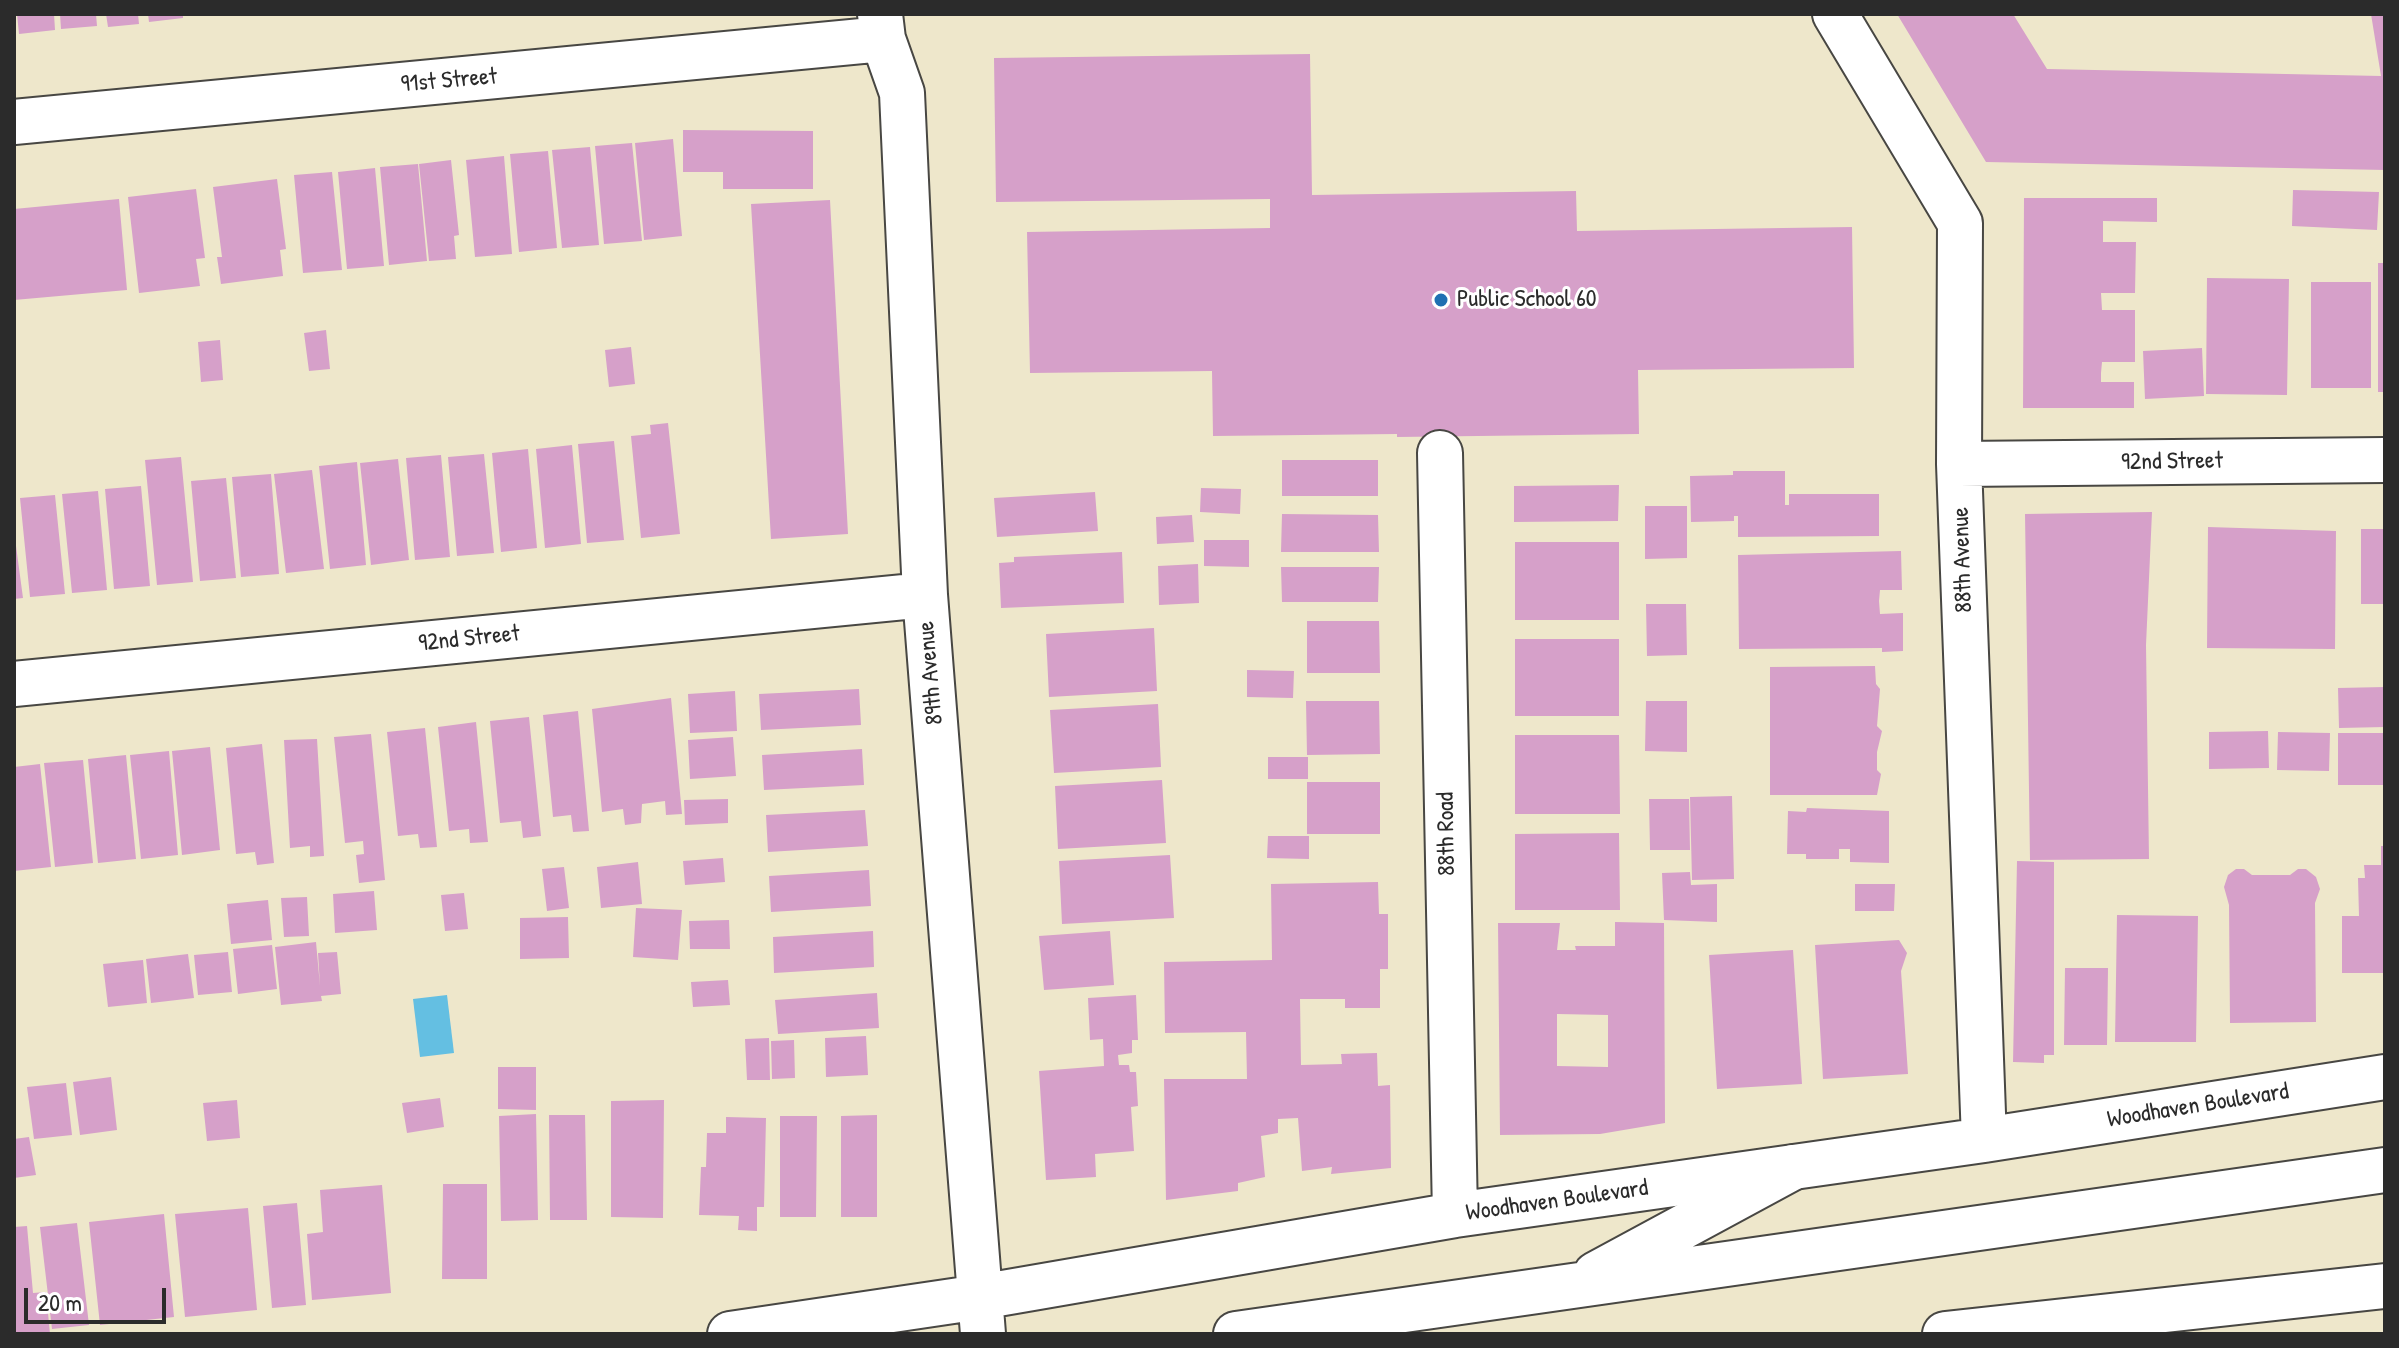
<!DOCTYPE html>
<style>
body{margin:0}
#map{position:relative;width:2399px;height:1348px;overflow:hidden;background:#eee7cb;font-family:"Patrick Hand",sans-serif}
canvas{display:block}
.frame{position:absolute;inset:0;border:16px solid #2b2b2b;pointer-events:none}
.scale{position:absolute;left:24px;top:1288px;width:142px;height:36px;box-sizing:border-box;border:4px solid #2b2b2b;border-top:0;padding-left:10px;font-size:24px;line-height:28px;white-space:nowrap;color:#2b2b2b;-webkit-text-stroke:6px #fff;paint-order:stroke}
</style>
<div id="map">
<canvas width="2399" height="1348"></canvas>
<div class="frame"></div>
<div class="scale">20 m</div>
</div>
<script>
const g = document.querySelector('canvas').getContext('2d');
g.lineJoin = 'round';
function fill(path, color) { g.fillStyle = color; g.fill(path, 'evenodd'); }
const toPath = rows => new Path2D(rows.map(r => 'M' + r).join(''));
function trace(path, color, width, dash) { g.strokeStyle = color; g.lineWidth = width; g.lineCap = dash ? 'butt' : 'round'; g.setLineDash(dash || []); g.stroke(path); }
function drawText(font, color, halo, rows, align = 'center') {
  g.font = font + ' "Patrick Hand",sans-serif'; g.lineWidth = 6; g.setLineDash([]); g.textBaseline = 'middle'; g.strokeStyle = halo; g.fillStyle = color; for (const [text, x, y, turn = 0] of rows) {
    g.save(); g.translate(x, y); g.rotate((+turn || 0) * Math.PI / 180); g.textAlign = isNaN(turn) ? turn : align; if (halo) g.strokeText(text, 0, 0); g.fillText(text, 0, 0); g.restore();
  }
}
fill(toPath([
 [447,995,454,1053,420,1057,413,999]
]), '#64bfe2');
fill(toPath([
 [17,14,54,14,55,30,19,34],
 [60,14,96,14,97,26,61,29],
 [106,14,138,14,139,24,108,27],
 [148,14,183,14,183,18,149,22],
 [1897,14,2013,14,2047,69,2381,76,2371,14,2385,14,2385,170,1986,162],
 [1310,54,1312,195,1576,191,1577,231,1852,227,1854,368,1638,370,1639,434,1397,437,1397,434,1213,436,1212,371,1030,373,1027,232,1270,228,1270,199,996,202,994,58],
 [683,130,813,131,813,189,723,189,723,172,683,172],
 [673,139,682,236,644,240,635,143],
 [632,143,642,241,604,244,595,146],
 [590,147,599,245,562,248,552,150],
 [548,151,557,248,519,252,510,154],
 [504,156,512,254,475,257,466,160],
 [451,160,459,235,454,236,456,259,429,261,419,164],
 [418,164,427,261,389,265,380,167],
 [375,168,384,266,347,269,338,172],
 [332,172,342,270,303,273,294,175],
 [277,179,286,249,280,250,283,276,221,284,217,257,222,257,213,187],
 [196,189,205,258,196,259,200,286,139,293,128,197],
 [2293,190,2379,192,2377,230,2292,226],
 [2024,198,2157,198,2157,222,2103,221,2103,242,2136,242,2135,293,2101,293,2102,310,2135,310,2135,362,2102,362,2101,373,2101,382,2134,382,2134,408,2023,408],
 [119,199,127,290,14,300,14,209],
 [830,200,848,534,771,539,751,204],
 [2378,263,2385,263,2385,392,2378,392],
 [2207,278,2289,279,2287,395,2206,394],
 [2311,282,2371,282,2371,388,2311,388],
 [326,330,330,369,309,371,304,333],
 [220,340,223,380,201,382,198,342],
 [631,347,635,384,609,387,605,350],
 [2202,348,2204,396,2145,399,2143,351],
 [668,423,680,534,641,538,631,436,651,434,650,425],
 [614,441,624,540,587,543,578,444],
 [572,445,581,544,545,548,536,449],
 [528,449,537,548,501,552,492,453],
 [484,454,494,553,457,556,448,457],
 [441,455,450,557,415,560,406,458],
 [181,457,193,582,157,585,145,460],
 [398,459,409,560,371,565,360,463],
 [1282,460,1378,460,1378,496,1282,496],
 [357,462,366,565,330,569,319,466],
 [312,470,324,569,286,573,274,474],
 [1733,471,1785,471,1785,505,1789,505,1789,494,1879,494,1879,536,1738,537,1738,516,1734,516,1734,521,1691,522,1690,476,1733,475],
 [271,474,279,574,241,577,232,477],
 [226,478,236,578,200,581,191,481],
 [1619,485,1618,521,1514,522,1514,486],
 [141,486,150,586,114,589,105,489],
 [1201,488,1241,489,1240,514,1200,512],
 [98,491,107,590,72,593,62,494],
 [1095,492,1098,531,997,537,994,498],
 [55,495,65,594,30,597,20,498],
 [1645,506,1687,506,1687,558,1645,559],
 [2152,512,2146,645,2149,859,2030,860,2025,514],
 [1282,514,1378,515,1379,552,1281,552],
 [1192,515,1194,542,1157,544,1156,517],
 [2208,527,2336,531,2335,649,2207,648],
 [2361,529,2385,529,2385,604,2361,604],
 [14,531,23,598,14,599],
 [1204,540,1249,540,1249,567,1204,566],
 [1515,542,1619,542,1619,620,1515,620],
 [1901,551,1902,590,1880,590,1879,601,1880,614,1903,613,1903,651,1882,652,1882,648,1739,649,1738,555],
 [1122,552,1124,603,1001,608,999,563,1014,562,1014,557],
 [1198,564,1199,603,1159,605,1158,566],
 [1281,567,1379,567,1378,602,1282,602],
 [1646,604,1686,604,1687,655,1647,656],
 [1307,621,1379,621,1380,673,1307,673],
 [1154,628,1157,691,1049,697,1046,634],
 [1515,639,1619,639,1619,716,1515,716],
 [1875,666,1876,684,1880,689,1877,726,1882,731,1877,752,1877,770,1881,774,1877,795,1770,795,1770,667],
 [1247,670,1294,671,1293,698,1247,697],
 [2385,687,2385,727,2339,728,2338,688],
 [859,689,861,725,761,730,759,694],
 [735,691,737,731,690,733,688,694],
 [671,698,682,814,666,815,665,801,642,804,641,823,625,825,623,809,602,812,592,709],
 [1306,701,1379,701,1380,754,1307,755],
 [1646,701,1687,701,1687,752,1645,751],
 [1158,704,1161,767,1054,773,1050,710],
 [578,711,589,831,573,832,571,815,553,817,543,715],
 [529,717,541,836,523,838,521,821,500,823,490,721],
 [476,722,488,842,470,843,469,829,449,831,438,727],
 [425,728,437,847,420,848,418,834,398,836,387,732],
 [2268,731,2269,768,2209,769,2209,732],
 [2278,732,2330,733,2329,771,2277,770],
 [2338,733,2385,733,2385,785,2338,785],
 [371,734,385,880,359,883,356,855,364,854,363,841,345,843,334,737],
 [1515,735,1619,735,1620,814,1515,814],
 [733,737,736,776,690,779,688,740],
 [317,739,324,856,310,857,310,846,290,848,284,740],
 [262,744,274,863,257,865,255,852,236,854,226,748],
 [210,747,220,850,182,855,172,751],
 [862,749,864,785,764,790,762,755],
 [169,751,178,855,141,859,130,755],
 [126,755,136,859,98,863,88,759],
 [1268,757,1308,757,1308,779,1268,779],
 [83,760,93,863,55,867,44,763],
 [40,764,51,867,14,871,14,767],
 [1162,780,1166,843,1058,849,1055,786],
 [1307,782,1380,782,1380,834,1307,834],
 [1732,796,1734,879,1692,880,1690,797],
 [728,799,728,823,685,825,684,800],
 [1649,799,1689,799,1690,850,1650,850],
 [1807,808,1889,811,1889,863,1850,862,1850,849,1839,849,1839,859,1806,859,1806,854,1787,854,1788,811,1806,812],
 [865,810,868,846,768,852,766,815],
 [1619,833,1620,910,1515,910,1515,834],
 [1268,836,1309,836,1309,859,1267,858],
 [2381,846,2385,846,2385,973,2342,973,2342,916,2359,916,2358,878,2365,878,2364,865,2381,865],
 [1170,855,1174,918,1062,924,1059,861],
 [723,858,725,882,685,885,683,861],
 [2017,861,2054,862,2054,1055,2044,1055,2044,1063,2013,1062],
 [638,862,642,904,601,908,597,867],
 [564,867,569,908,547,911,542,869],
 [2236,869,2244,869,2252,875,2290,875,2298,869,2306,869,2316,877,2320,889,2315,903,2316,1022,2230,1023,2229,905,2224,887,2228,875],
 [869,870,871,906,771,912,769,876],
 [1690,872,1691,885,1717,884,1717,922,1664,920,1662,873],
 [1378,882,1379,914,1388,914,1388,969,1380,969,1380,1008,1345,1008,1345,999,1300,999,1301,1065,1342,1064,1341,1054,1377,1053,1378,1086,1390,1085,1391,1168,1331,1174,1332,1167,1302,1171,1298,1118,1278,1119,1278,1133,1261,1136,1265,1177,1238,1183,1238,1191,1166,1200,1164,1079,1247,1079,1246,1032,1165,1033,1164,962,1272,960,1271,884],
 [1855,884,1895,884,1894,911,1855,911],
 [374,891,377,930,335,933,333,894],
 [464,893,468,929,445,931,441,895],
 [307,897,309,936,284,937,281,898],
 [268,900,272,940,231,944,227,904],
 [636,908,682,910,678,960,633,957],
 [2117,915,2198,916,2196,1042,2115,1042],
 [568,917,569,958,520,959,520,918],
 [729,920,730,949,690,949,689,921],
 [1615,922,1664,923,1665,1123,1600,1134,1500,1135,1498,923,1560,923,1557,950,1576,950,1575,946,1615,946],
 [1557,1014,1608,1015,1608,1067,1557,1066],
 [873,931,874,967,774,973,773,937],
 [1110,931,1114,985,1044,990,1039,936],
 [1899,940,1907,953,1901,971,1908,1074,1823,1079,1815,945],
 [316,942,320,986,318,953,337,952,341,994,321,996,322,1001,281,1005,275,947],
 [272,945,277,989,238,994,233,949],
 [1793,950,1802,1084,1717,1089,1709,955],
 [228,952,232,992,198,995,194,955],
 [188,954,194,998,151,1003,146,959],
 [143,960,147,1003,108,1007,103,964],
 [2065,968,2108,968,2107,1045,2064,1045],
 [728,980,730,1005,693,1007,691,982],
 [877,993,879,1028,778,1034,775,1000],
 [1136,995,1138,1040,1132,1040,1132,1053,1118,1055,1119,1065,1129,1065,1130,1072,1136,1072,1138,1106,1131,1107,1134,1151,1095,1154,1096,1177,1046,1180,1039,1071,1104,1066,1103,1039,1090,1040,1088,998],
 [866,1036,868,1075,826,1077,825,1038],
 [769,1038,770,1080,747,1080,745,1039],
 [794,1040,795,1078,772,1079,771,1041],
 [498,1067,536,1067,536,1110,498,1109],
 [111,1077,117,1130,80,1135,73,1082],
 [66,1083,72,1135,34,1139,27,1087],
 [440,1098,444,1127,407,1133,402,1103],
 [237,1100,240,1138,207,1141,203,1103],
 [664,1100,663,1218,611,1217,611,1101],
 [536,1114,538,1220,501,1221,499,1116],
 [549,1115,585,1115,587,1220,550,1220],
 [877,1115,877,1217,841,1217,841,1116],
 [780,1116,817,1116,816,1217,780,1217],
 [726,1117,766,1118,764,1207,757,1207,757,1231,738,1230,739,1216,699,1215,701,1167,706,1167,707,1133,726,1133],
 [29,1137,36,1175,14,1178,14,1139],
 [443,1184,487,1184,487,1279,442,1279],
 [382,1185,391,1293,312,1300,307,1234,323,1232,320,1190],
 [297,1203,306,1305,272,1308,263,1206],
 [248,1208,257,1310,185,1317,175,1214],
 [164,1214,174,1317,100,1325,89,1222],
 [77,1223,89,1325,52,1329,40,1227],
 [27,1226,33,1293,46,1292,50,1334,14,1334,14,1227]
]), '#d6a0c9');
const minor = toPath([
 [880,14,883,39,902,93,925,595,983,1334],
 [1835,14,1960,223,1959,464,1984,1140],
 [14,122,883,39],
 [1440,453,1455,1215],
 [1959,464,2385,460],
 [14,684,925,595],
 [730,1334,980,1297,1455,1215,1984,1140,2385,1077]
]);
const major = toPath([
 [1596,1274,1794,1167],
 [1236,1334,2385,1170],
 [1945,1334,2385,1286]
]);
trace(minor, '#484743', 48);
trace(major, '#484743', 48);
trace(minor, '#fff', 44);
trace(major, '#fff', 44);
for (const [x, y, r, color] of [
 [1441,300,8,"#1f6fb2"]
]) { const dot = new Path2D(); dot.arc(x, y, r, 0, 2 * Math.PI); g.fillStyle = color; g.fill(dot); trace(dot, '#fff', 3); }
drawText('24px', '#2b2b2b', '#fff', [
 ["91st Street",449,81,-5],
 ["92nd Street",2172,462,-1],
 ["88th Avenue",1963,560,-92],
 ["92nd Street",469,639,-6],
 ["89th Avenue",931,673,-95],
 ["88th Road",1447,834,-91],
 ["Woodhaven Boulevard",2198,1106,-9],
 ["Woodhaven Boulevard",1557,1201,-8]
]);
drawText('24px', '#2b2b2b', '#fff', [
 ["Public School 60",1457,300]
], 'left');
</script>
